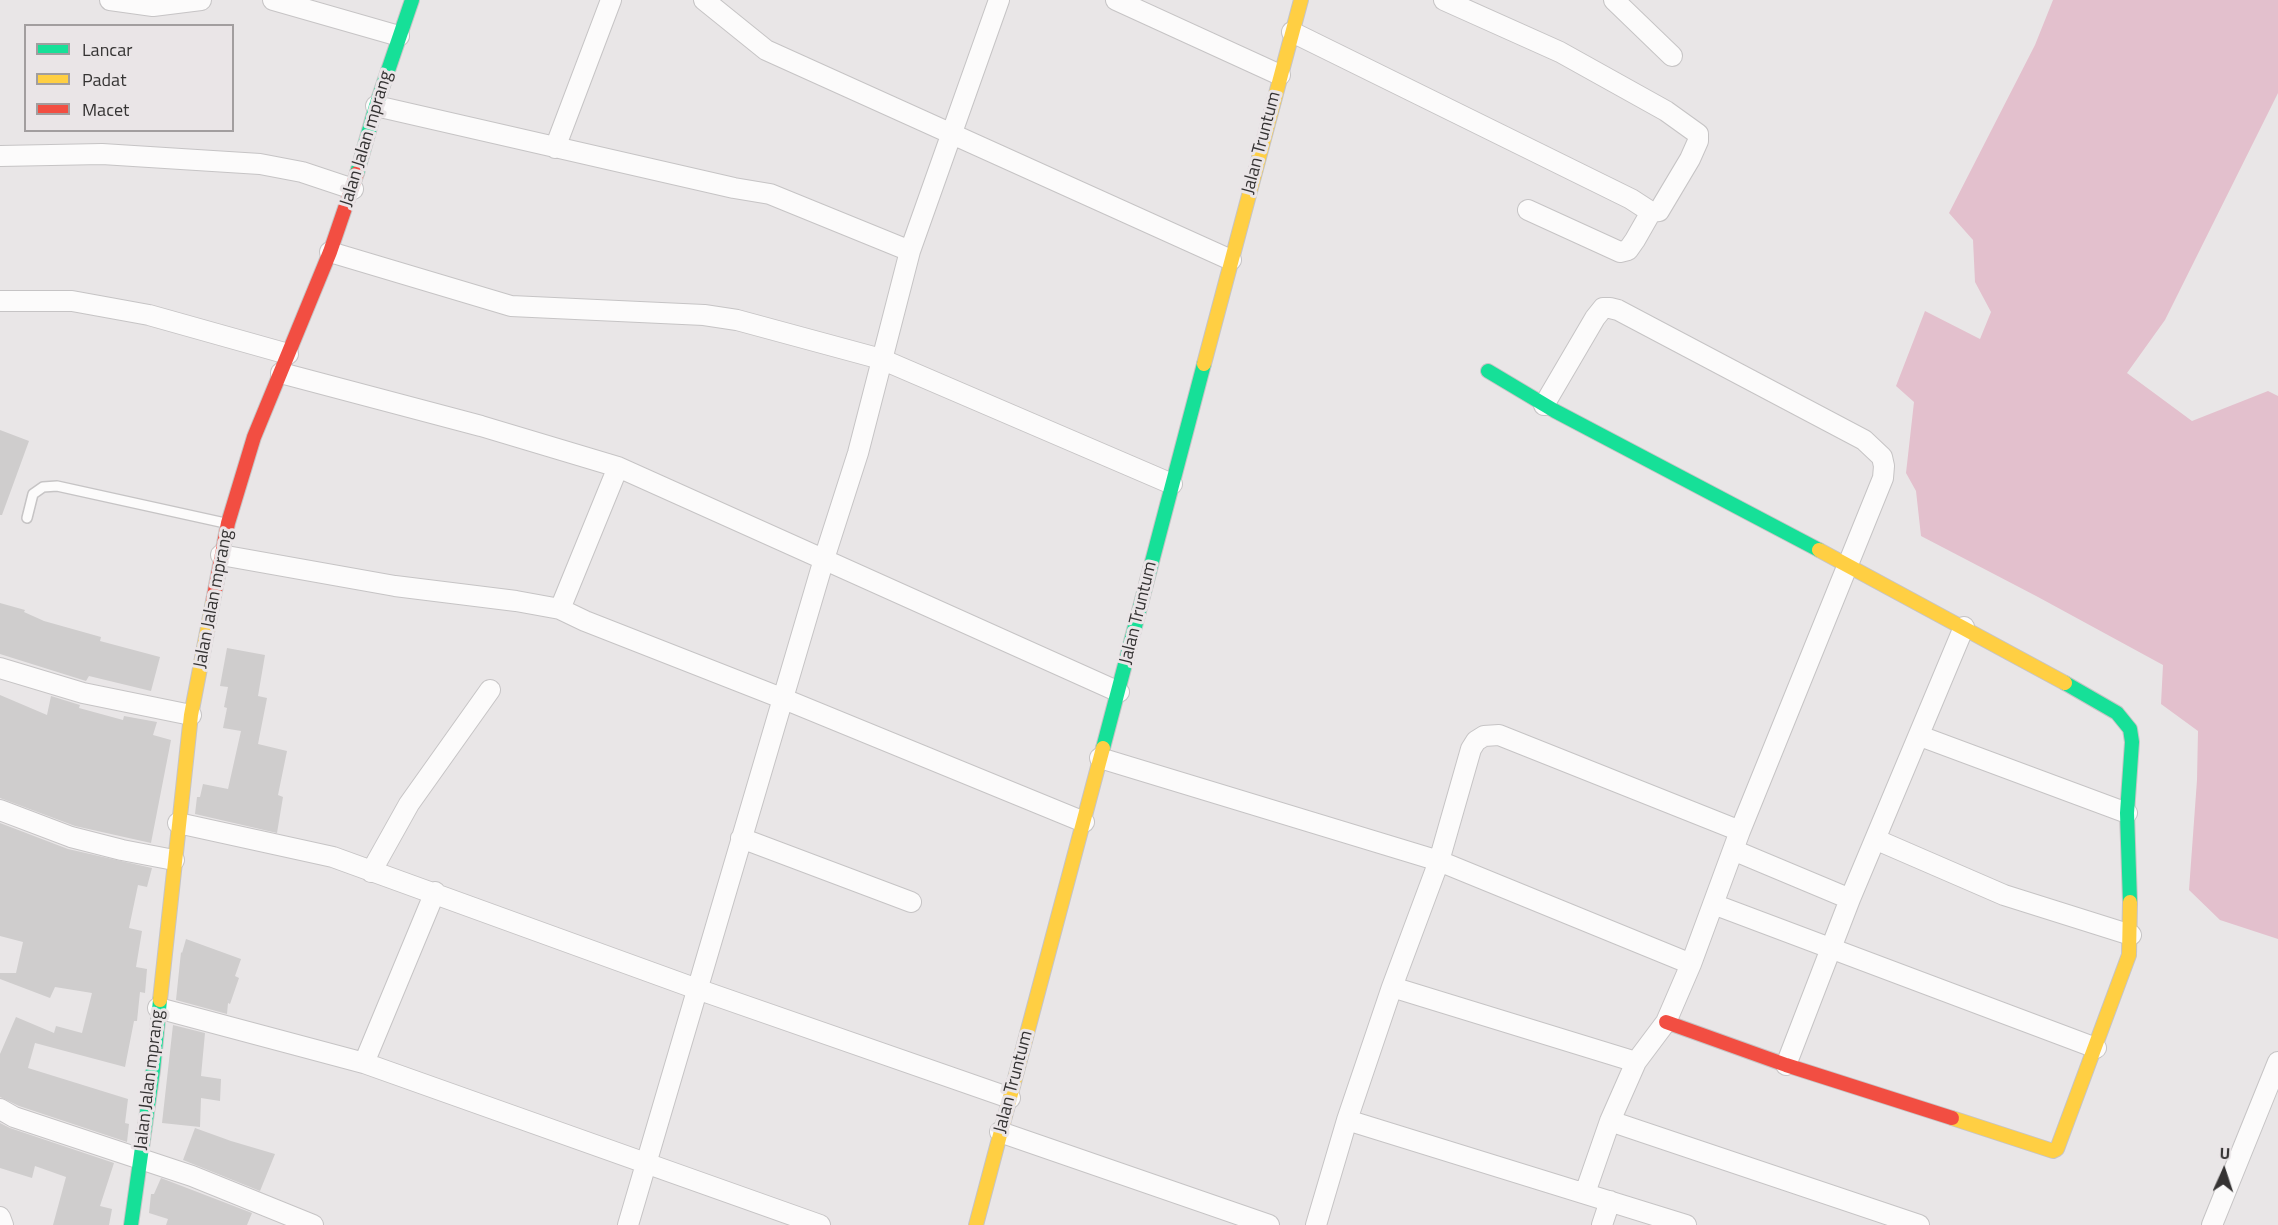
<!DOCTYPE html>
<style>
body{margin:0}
#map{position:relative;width:2278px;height:1225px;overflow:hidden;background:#e9e6e7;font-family:"Titillium Web",sans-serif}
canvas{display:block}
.legend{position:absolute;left:24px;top:24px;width:210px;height:108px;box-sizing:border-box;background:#eae5e7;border:2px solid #a29e9f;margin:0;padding:8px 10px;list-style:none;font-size:18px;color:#353333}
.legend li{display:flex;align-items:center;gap:12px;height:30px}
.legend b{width:30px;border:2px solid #a29e9f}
.north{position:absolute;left:2194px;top:1141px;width:60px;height:60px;-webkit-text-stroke:4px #eae5e7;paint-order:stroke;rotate:3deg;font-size:16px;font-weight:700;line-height:24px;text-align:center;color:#353333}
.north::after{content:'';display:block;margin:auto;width:21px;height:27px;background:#353333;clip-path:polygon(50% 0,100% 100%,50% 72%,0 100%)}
</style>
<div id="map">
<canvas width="2278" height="1225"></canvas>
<ul class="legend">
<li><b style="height:8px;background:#16e098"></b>Lancar</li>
<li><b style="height:8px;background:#ffcf43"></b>Padat</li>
<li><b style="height:8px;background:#f24e42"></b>Macet</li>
</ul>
<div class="north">U</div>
</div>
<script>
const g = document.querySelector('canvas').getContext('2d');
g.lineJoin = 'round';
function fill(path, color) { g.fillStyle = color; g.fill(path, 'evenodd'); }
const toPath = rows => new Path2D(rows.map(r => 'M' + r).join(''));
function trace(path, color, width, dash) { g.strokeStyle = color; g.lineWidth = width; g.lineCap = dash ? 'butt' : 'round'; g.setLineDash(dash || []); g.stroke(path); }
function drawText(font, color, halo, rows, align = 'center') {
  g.font = font + ' "Titillium Web",sans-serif'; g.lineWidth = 6; g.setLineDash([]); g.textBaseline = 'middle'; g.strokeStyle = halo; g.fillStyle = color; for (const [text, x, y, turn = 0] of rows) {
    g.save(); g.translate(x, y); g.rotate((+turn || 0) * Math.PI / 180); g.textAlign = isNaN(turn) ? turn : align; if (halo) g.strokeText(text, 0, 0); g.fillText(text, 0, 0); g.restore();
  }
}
fill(toPath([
 [2053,0,2278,0,2278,93,2165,320,2127,373,2192,421,2268,391,2278,396,2278,939,2220,920,2189,890,2197,780,2198,731,2161,704,2163,665,2038,597,1921,536,1916,491,1906,473,1914,402,1896,386,1925,311,1980,339,1991,312,1975,282,1973,240,1949,213,2035,45]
]), '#e3c0cd');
fill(toPath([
 [0,430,29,441,2,515,0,515],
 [0,603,25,610,24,612,44,621,101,637,100,641,160,657,151,691,89,676,86,681,0,654],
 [227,648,265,655,258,696,267,698,258,744,287,751,278,795,283,797,277,833,195,814,197,797,200,797,203,784,228,789,241,731,223,728,227,708,224,707,228,687,220,686],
 [0,695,47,715,51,696,80,705,79,708,123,720,124,716,157,722,153,735,171,740,151,843,75,826,0,798],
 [0,823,68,849,152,868,147,887,138,885,129,928,142,931,136,967,147,969,145,993,140,992,137,1021,134,1021,125,1067,35,1043,28,1068,128,1099,125,1123,129,1124,127,1142,19,1106,0,1097,0,1054,16,1017,54,1033,56,1026,82,1033,92,993,55,987,50,998,0,979,0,973,16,973,23,942,0,936],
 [186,939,241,959,235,976,239,978,230,1004,228,1003,227,1014,176,1000,181,952,182,953],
 [173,1025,205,1033,201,1076,221,1079,220,1101,201,1098,200,1127,162,1123],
 [0,1123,10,1128,114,1163,100,1206,112,1209,109,1225,53,1225,66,1177,35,1166,32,1178,0,1168],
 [195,1128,231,1141,275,1154,260,1191,183,1160],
 [161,1178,252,1213,247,1225,166,1225,168,1219,149,1213,151,1194,154,1194]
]), '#cfcdcd');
const lane = toPath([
 [27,518,33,494,43,487,57,486,225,523]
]);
const street = toPath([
 [110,0,153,6,201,0],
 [273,0,399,36],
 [704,0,766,50,1231,260],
 [1116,0,1280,75],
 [1614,0,1672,56],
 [1292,32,1631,199,1651,212,1659,211,1690,159,1698,141,1698,134,1666,111,1560,52,1444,0],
 [376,106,734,188,770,194,910,251],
 [555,148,611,0],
 [0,156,102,154,260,164,302,172,353,189],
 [1528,210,1620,252,1628,250,1635,240,1651,212],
 [330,252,511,306,704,315,737,320,881,359,1172,484],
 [0,301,72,301,149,315,288,354],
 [281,373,481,426,618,467,1119,692],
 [1544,405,1595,318,1603,308,1610,308,1618,310,1864,440,1882,457,1884,466,1883,478,1740,831,1691,964,1666,1022,1636,1062,1610,1121,1585,1193],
 [221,555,395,586,516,601,560,609,585,621,784,699,1084,822],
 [560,609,618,467],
 [0,668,83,693,191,715],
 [1920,736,2127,813],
 [1100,758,1439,861,1691,964],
 [0,810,71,837,122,850,174,860],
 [178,823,333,857,697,989,1010,1098],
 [741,838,911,902],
 [1877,840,2004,895,2131,935],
 [1733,850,1850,899],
 [371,872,409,804,490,690],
 [1713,904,2096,1048],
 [1392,987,1636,1062],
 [158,1008,364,1063,820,1225],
 [364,1063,435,892],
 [1786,1065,1850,899,1964,627],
 [0,1109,14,1117,192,1176,313,1225],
 [1347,1120,1686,1225],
 [1610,1121,1919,1225],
 [1000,1132,1269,1225],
 [0,1217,3,1225],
 [628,1225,824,559,858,453,910,251,999,0],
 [1316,1225,1347,1120,1392,987,1439,861,1471,749,1476,741,1484,736,1499,735,1740,831],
 [1602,1225,1610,1201],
 [2212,1225,2278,1062]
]);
const fast = toPath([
 [357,173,376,106,412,0],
 [1488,371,1555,411,1819,550],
 [2065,683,2117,713,2130,729,2132,742,2127,813,2130,902],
 [1103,748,1204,364],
 [131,1225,153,1070,160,1000]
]);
const slow = toPath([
 [1204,364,1301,0],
 [1819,550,2065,683],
 [160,1000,191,715,213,601],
 [1952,1118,2053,1151,2057,1149,2129,955,2130,902],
 [976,1225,1103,748]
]);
const jam = toPath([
 [213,601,228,523,254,437,330,252,357,173],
 [1666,1022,1786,1065,1952,1118]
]);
trace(lane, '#c6c4c5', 12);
trace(street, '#c6c4c5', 22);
trace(fast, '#c6c4c5', 16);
trace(slow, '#c6c4c5', 16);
trace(jam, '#c6c4c5', 16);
trace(lane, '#fcfbfb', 9);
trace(street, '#fcfbfb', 20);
trace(fast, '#16e098', 14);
trace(slow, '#ffcf43', 14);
trace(jam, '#f24e42', 14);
drawText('18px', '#353333', '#eae5e7', [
 ["Jalan Jalan mprang",367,139,-73],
 ["Jalan Truntum",1262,143,-75],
 ["Jalan Jalan mprang",214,599,-79],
 ["Jalan Truntum",1139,613,-76],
 ["Jalan Jalan mprang",150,1080,-83],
 ["Jalan Truntum",1014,1082,-75]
]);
</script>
